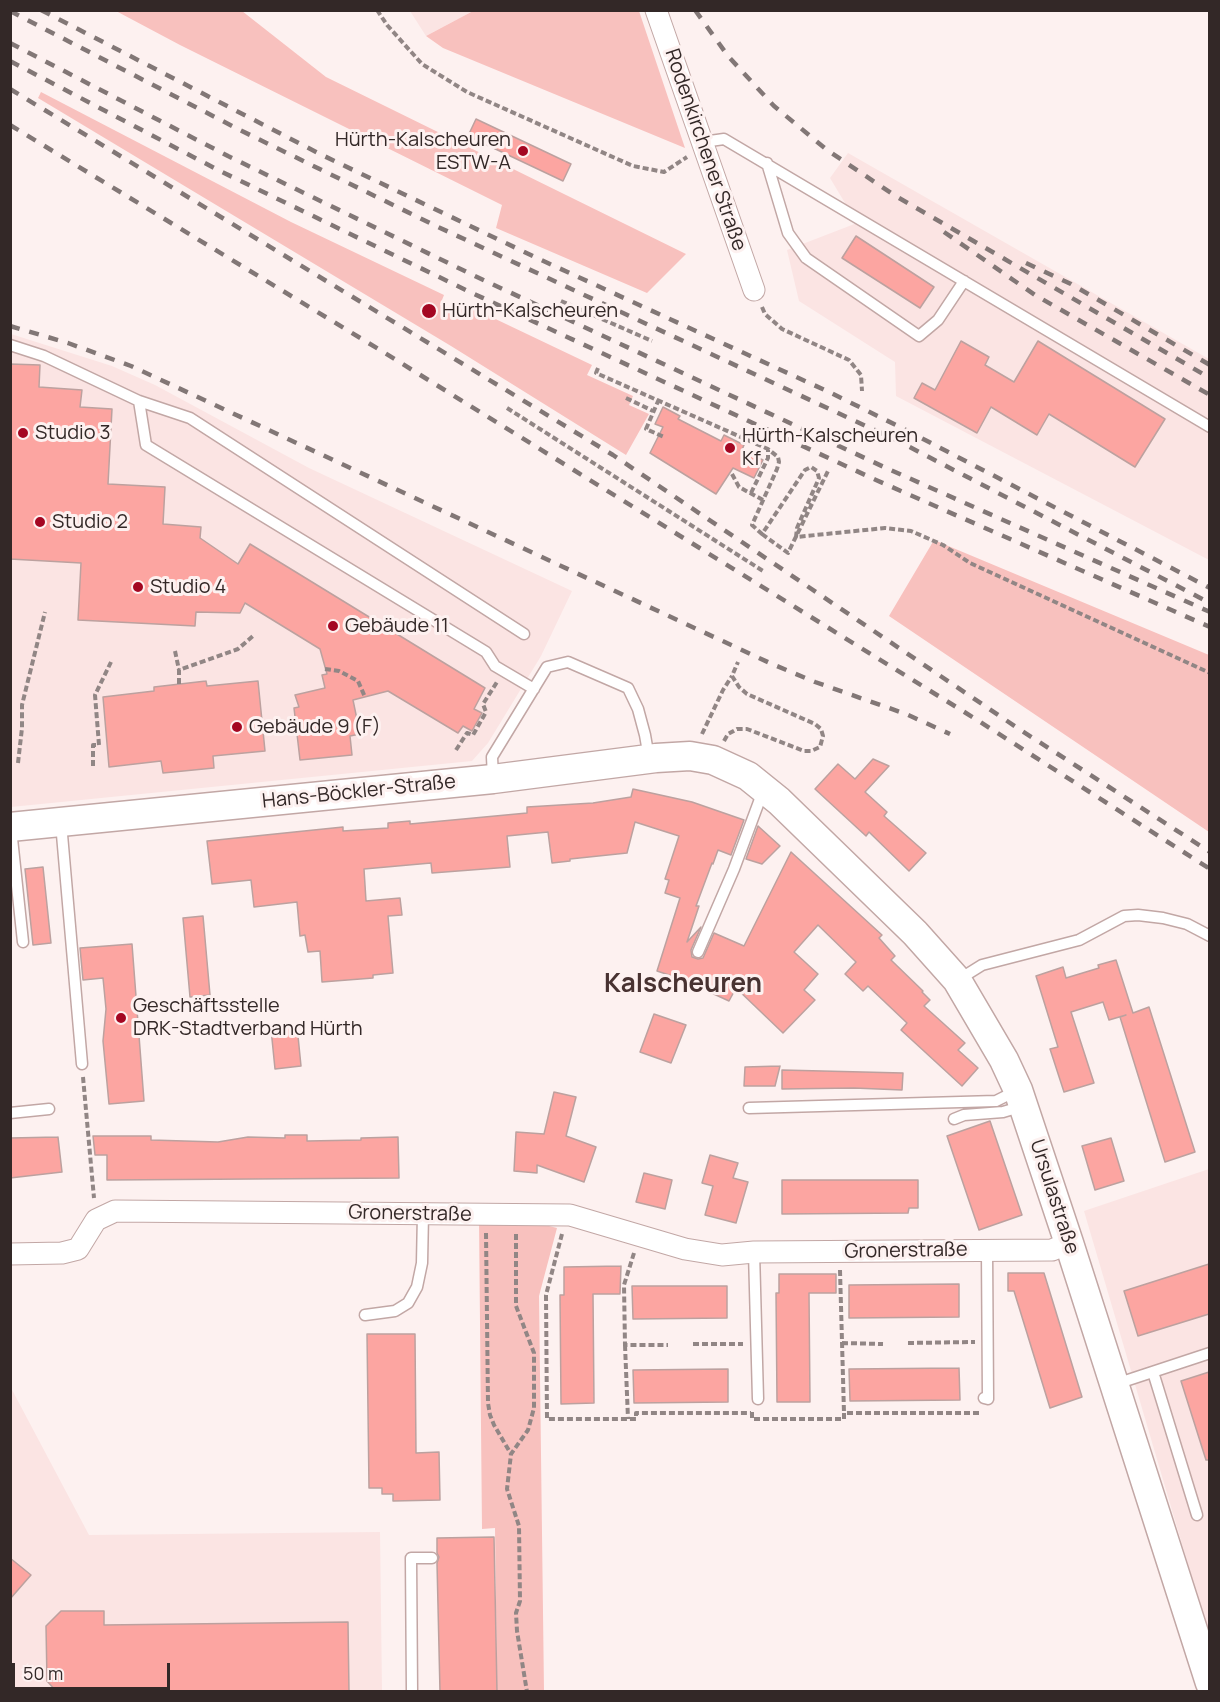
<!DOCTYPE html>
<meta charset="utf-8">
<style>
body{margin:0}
#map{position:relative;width:1220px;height:1702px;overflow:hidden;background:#fdf1f0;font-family:Manrope,sans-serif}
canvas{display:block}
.frame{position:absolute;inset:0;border:12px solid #332827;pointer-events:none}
.scale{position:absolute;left:12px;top:1663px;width:158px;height:27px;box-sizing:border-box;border:3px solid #332827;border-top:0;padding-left:8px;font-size:18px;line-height:21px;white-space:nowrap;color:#332827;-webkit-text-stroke:4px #fdf1f0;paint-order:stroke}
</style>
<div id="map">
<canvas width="1220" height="1702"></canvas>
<div class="frame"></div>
<div class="scale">50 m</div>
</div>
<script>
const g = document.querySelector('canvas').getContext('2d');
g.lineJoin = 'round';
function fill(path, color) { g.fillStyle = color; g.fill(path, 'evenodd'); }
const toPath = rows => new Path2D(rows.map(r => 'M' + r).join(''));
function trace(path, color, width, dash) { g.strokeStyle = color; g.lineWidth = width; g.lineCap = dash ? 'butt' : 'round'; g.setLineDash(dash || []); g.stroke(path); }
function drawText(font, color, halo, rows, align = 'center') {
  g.font = font + ' Manrope,sans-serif'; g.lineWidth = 6; g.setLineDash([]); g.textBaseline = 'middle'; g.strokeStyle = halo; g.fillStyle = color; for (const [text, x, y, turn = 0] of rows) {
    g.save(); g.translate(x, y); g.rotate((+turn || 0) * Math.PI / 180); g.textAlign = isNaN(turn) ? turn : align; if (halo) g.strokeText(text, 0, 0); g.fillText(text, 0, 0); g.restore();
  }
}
fill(toPath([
 [410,11,473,11,426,36],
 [848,153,1209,359,1209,560,896,396,895,362,799,301,787,250,857,223,830,178],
 [11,334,112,366,155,385,309,468,572,591,541,656,488,743,472,761,11,807],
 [1209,1169,1209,1636,1084,1211],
 [10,1386,89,1535,380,1532,382,1691,11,1691]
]), '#fbe4e3');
fill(toPath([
 [116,11,242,11,326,77,686,254,647,293,496,228,502,205,180,45],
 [473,11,639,11,685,148,443,48,426,36],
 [41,92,291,222,444,295,440,305,459,314,464,304,592,365,587,375,633,396,629,405,649,414,626,455,451,346,38,98],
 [934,540,1209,655,1209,832,889,616],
 [522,1219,557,1228,539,1296,544,1691,497,1691,495,1528,482,1529,479,1220]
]), '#f8c1be');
const building = toPath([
 [476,119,571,164,563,181,468,136,476,119],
 [856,236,934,287,920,308,842,258,856,236],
 [961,341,989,357,985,365,1014,382,1038,341,1165,419,1135,467,1049,414,1037,435,991,407,977,433,914,398,922,383,935,390,961,341],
 [10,364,40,365,39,387,82,390,80,407,112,409,108,484,165,487,163,524,201,527,200,538,238,564,250,544,485,688,474,709,482,713,472,731,463,726,458,733,388,691,353,700,360,734,350,736,352,755,300,760,294,708,299,707,295,695,325,688,322,675,327,674,320,649,245,603,240,613,196,612,195,626,78,620,81,563,10,559,10,364],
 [663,407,680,416,678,419,721,441,724,435,744,445,742,450,763,460,754,478,733,468,716,494,650,453,663,427,655,424,663,407],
 [206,681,207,686,258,681,265,751,213,756,214,768,163,773,161,761,109,767,103,697,154,691,154,687,206,681],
 [873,759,889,766,865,792,887,812,884,816,926,853,909,871,869,832,866,836,815,789,838,764,855,779,873,759],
 [633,789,692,802,744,820,731,855,718,850,713,864,712,863,696,906,699,906,687,942,701,927,691,950,692,957,698,959,703,958,714,933,744,946,791,852,882,935,879,938,895,956,891,960,923,991,922,992,930,1000,924,1006,965,1043,958,1050,978,1068,962,1086,901,1030,907,1023,868,986,863,991,845,974,856,962,818,925,794,952,818,974,804,990,815,1000,783,1033,736,988,729,1001,681,979,657,971,680,898,665,893,669,880,665,879,679,836,635,822,627,853,570,859,570,861,552,863,548,832,507,836,510,867,432,873,431,863,364,869,366,901,400,898,402,915,388,916,393,973,373,975,373,978,322,982,320,951,308,952,305,935,300,936,297,902,254,907,251,880,212,884,207,841,343,827,343,831,388,828,388,823,410,821,410,824,527,813,527,807,593,803,631,797,633,789],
 [758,826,780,846,762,864,746,859,758,826],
 [43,867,51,943,33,945,25,869,43,867],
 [203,916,210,995,190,997,183,918,203,916],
 [132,944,144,1101,109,1104,103,1041,106,1009,103,978,83,980,80,948,132,944],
 [1116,960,1133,1013,1149,1007,1195,1152,1165,1162,1120,1017,1126,1015,1109,1020,1103,1002,1071,1012,1094,1083,1064,1092,1050,1049,1058,1047,1036,976,1063,967,1066,978,1099,968,1098,965,1116,960],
 [654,1014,686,1025,671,1063,640,1052,654,1014],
 [297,1026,301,1066,275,1069,271,1029,297,1026],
 [780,1066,775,1086,744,1086,745,1067,780,1066],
 [782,1070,903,1073,902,1090,854,1088,782,1089,782,1070],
 [554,1092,576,1097,566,1136,596,1147,584,1182,537,1165,537,1173,514,1171,516,1132,544,1134,554,1092],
 [990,1121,1022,1215,979,1230,947,1136,990,1121],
 [285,1135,307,1135,307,1141,361,1140,361,1138,398,1137,399,1178,107,1180,107,1155,95,1155,93,1136,151,1136,151,1140,218,1142,248,1137,285,1138,285,1135],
 [58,1137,62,1172,10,1178,10,1138,58,1137],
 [1111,1138,1124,1181,1095,1190,1082,1146,1111,1138],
 [710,1155,738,1163,733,1178,748,1182,736,1223,705,1215,713,1186,702,1183,710,1155],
 [644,1173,672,1180,665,1209,636,1202,644,1173],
 [782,1180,918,1180,918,1208,909,1208,908,1213,782,1214,782,1180],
 [1209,1264,1209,1314,1138,1336,1124,1291,1209,1264],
 [621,1266,620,1294,593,1294,594,1403,561,1404,560,1295,564,1295,564,1267,621,1266],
 [1008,1273,1044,1273,1082,1397,1050,1408,1014,1291,1008,1291,1008,1273],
 [779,1274,836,1274,836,1293,809,1293,810,1402,777,1402,776,1293,779,1293,779,1274],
 [959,1284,959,1317,849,1318,849,1285,959,1284],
 [632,1286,727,1286,727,1318,633,1319,632,1286],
 [367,1334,415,1334,416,1453,439,1452,440,1500,393,1501,393,1494,382,1494,382,1488,369,1488,367,1334],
 [959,1368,960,1400,850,1401,849,1369,959,1368],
 [728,1369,728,1402,634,1403,633,1370,728,1369],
 [1209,1372,1209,1460,1206,1460,1181,1381,1209,1372],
 [494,1537,497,1692,440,1692,437,1563,439,1557,437,1553,437,1538,494,1537],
 [10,1558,31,1575,10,1599,10,1558],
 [61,1611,104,1611,104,1625,348,1622,349,1692,57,1692,47,1681,46,1626,61,1611]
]);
fill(building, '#fca5a1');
trace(building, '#bca19f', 1.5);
const lane = toPath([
 [703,142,724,139,1210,427],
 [767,163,788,233,806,258,919,336,938,320,964,281],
 [10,345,44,356,139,401,190,418,524,634],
 [139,401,146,445,486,652,495,666,534,689],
 [493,777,492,757,547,667,568,662,628,688,638,709,645,735,649,758],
 [61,823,82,1064],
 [11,829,23,942],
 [698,952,734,869,763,791],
 [958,980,982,965,1079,940,1124,916,1138,915,1163,918,1187,924,1210,936],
 [749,1108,996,1101,1018,1090],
 [10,1113,49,1109],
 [954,1119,964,1115,1003,1112,1023,1106],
 [754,1252,758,1399],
 [365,1315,395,1311,408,1303,417,1287,422,1263,423,1214],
 [1153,1372,1197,1515],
 [1116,1384,1210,1353],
 [984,1398,988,1399,987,1250],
 [412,1692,411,1558,432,1558]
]);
const street = toPath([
 [656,10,754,290],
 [10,1254,62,1253,78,1249,96,1220,115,1211,570,1215,685,1249,722,1255,754,1252,1052,1250,1069,1243]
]);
const secondary = toPath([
 [10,827,493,779,656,758,690,756,713,760,748,776,779,801,915,933,957,980,1004,1060,1018,1090,1069,1243,1210,1683]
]);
trace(lane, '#c2a7a5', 13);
trace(street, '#c2a7a5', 23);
trace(secondary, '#c2a7a5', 31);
trace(toPath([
 [377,10,387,25,422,64,467,92,633,166,664,172,687,157],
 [561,301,652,341],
 [762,307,765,314,782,329,849,360,861,375,862,391],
 [598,368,596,373,768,449,778,457,779,462,777,469,752,525,762,534,805,470,811,467,817,471,819,478,797,528,796,537,885,528,911,531,943,545,970,563,1210,673],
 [626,398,653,411],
 [659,399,646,429,664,437],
 [507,408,763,571],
 [732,474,739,487,763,500],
 [751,493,768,458,768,450],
 [762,534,788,553,828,471],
 [175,651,179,670],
 [325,669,339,671,358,681,365,697],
 [179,684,179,670,238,649,253,636],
 [702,734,723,690,732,676],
 [724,741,728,734,737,729,747,729,804,751,811,751,820,747,823,736,821,729,815,724,747,694,739,687,732,676,738,662],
 [456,750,467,733,473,735,486,712,483,704,497,682],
 [18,763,22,728,22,705,45,612],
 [93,766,93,745,99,745,95,695,111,662],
 [83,1077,94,1198],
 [486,1233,488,1403,490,1415,494,1425,511,1454],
 [516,1234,516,1306,534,1353,534,1408,528,1430,511,1454,507,1489,519,1526,520,1601,516,1613,517,1631,527,1692],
 [562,1234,546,1295,547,1419,636,1419,636,1413,751,1413],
 [634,1253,624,1285,625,1345,668,1345],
 [840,1270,844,1413],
 [842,1343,883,1344],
 [908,1343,975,1342],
 [693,1344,743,1344],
 [625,1345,628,1419],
 [752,1412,752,1419,844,1419,844,1413,980,1413]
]), '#918685', 4, [6, 3]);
trace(lane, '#fff', 10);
trace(street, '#fff', 21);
trace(secondary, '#fff', 28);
trace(toPath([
 [41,10,322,155,539,259,829,392,902,428,1210,588],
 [695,10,728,56,774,106,827,150,894,195,1210,378],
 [10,11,240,130,436,226,896,440,1210,603],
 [10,43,228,156,477,277,884,467,1210,612],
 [10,61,220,171,470,292,876,480,1210,627],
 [10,89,613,455,1019,729,1210,852],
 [10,125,380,350,974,718,1210,869],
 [944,232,1035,295,1210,395],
 [1026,263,1071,284,1210,365],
 [10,326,68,343,131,366,772,664,815,682,906,714,950,734]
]), '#827776', 4.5, [10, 10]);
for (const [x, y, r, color] of [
 [523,151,6,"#a40722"],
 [429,311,8,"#a40722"],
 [23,433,6,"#a40722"],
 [730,448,6,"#a40722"],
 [40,522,6,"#a40722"],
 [138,587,6,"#a40722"],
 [333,626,6,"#a40722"],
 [237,727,6,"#a40722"],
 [121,1018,6,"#a40722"]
]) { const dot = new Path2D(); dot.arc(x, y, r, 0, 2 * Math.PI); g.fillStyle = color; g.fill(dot); trace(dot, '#fdf1f0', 2); }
drawText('20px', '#332827', '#fdf1f0', [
 ["Hürth-Kalscheuren",511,140,"right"],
 ["ESTW-A",511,163,"right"],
 ["Hürth-Kalscheuren",442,311],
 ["Studio 3",35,433],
 ["Hürth-Kalscheuren",742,436],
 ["Kf",742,459],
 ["Studio 2",52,522],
 ["Studio 4",150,587],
 ["Gebäude 11",345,626],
 ["Gebäude 9 (F)",249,727],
 ["Geschäftsstelle",133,1006],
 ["DRK-Stadtverband Hürth",133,1029]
], 'left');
drawText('20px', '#332827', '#fdf1f0', [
 ["Rodenkirchener Straße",705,150,71],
 ["Hans-Böckler-Straße",359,792,-6],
 ["Ursulastraße",1054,1197,72],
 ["Gronerstraße",410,1214,1],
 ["Gronerstraße",906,1251,-1]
]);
drawText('bold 26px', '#483231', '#fdf1f0', [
 ["Kalscheuren",683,985]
]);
</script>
